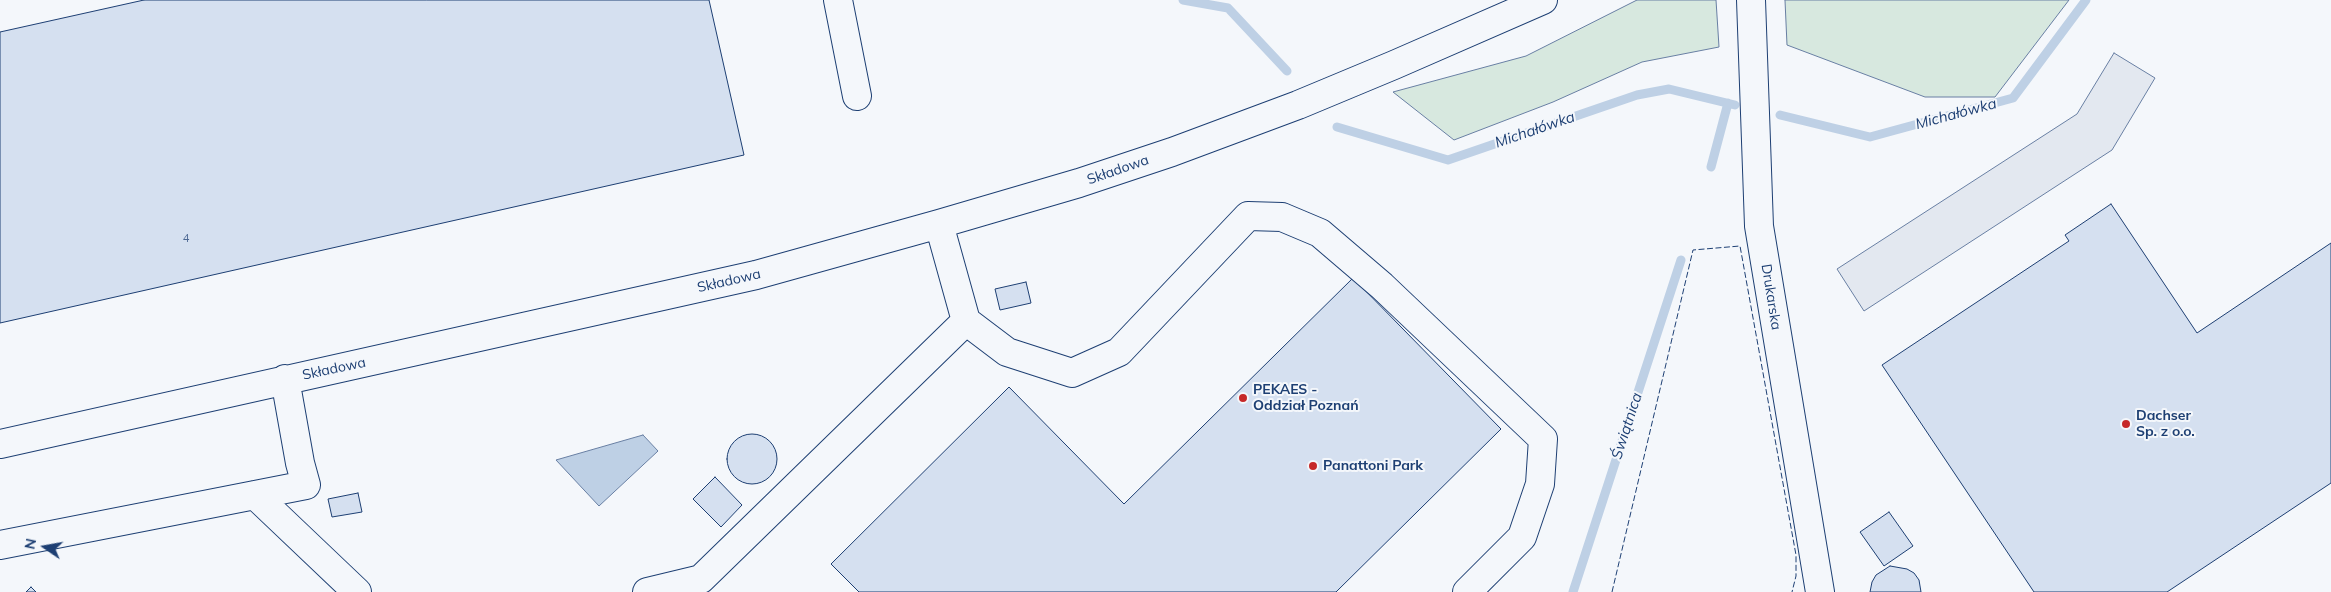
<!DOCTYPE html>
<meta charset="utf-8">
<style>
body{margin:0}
#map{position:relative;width:2331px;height:592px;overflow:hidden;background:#f4f7fb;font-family:Mulish,sans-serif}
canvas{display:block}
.north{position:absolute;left:20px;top:522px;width:50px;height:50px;-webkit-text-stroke:4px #f4f7fb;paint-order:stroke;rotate:282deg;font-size:14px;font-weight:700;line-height:20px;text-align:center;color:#1d3f73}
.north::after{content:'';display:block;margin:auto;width:18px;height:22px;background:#1d3f73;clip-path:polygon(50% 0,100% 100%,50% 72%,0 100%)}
</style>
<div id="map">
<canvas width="2331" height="592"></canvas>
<div class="north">N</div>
</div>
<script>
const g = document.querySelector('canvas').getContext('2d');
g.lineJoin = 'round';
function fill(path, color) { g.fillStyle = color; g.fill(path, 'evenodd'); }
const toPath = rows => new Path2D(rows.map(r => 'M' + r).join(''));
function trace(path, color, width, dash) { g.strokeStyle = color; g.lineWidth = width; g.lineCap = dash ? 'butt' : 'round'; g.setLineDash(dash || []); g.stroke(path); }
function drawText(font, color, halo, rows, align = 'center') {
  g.font = font + ' Mulish,sans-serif'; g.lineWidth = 4; g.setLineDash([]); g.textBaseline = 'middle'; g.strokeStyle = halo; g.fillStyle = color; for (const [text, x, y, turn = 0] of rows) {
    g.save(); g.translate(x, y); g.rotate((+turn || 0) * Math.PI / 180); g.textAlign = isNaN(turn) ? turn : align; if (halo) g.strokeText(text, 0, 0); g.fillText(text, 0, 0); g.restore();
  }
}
const green = toPath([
 [1637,0,1716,0,1719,47,1642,62,1553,102,1454,140,1393,92,1526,56,1637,0],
 [1785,0,2069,0,1995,97,1925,97,1787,45,1785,0]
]);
fill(green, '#d7e8df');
trace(green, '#687fa3', 1);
const parking = toPath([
 [2114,53,2155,78,2112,150,1864,311,1837,269,2077,114,2114,53]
]);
fill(parking, '#e3e8f0');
trace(parking, '#687fa3', 1);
const water = toPath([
 [643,435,658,451,599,506,556,460,643,435]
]);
fill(water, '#bed0e5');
trace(water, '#687fa3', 1);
trace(toPath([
 [1183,0,1228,8,1287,71],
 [1780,115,1870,137,2013,98,2086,0],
 [1337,127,1448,160,1637,95,1669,89,1735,105],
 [1711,167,1728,103],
 [1573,592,1681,260]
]), '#bed0e5', 9);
const building = toPath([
 [144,0,709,0,744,155,0,323,0,32,144,0],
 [2111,204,2197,333,2331,243,2331,483,2167,592,2034,592,1882,365,2069,241,2065,235,2111,204],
 [1353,278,1501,429,1336,592,859,592,831,564,1009,387,1124,504,1353,278],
 [1026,282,1031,303,1000,310,995,289,1026,282],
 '727 459a25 25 0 1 1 50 0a25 25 0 1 1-50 0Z',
 [715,477,742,505,721,527,693,499,715,477],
 [358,493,362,512,332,517,328,499,358,493],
 [1889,512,1913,546,1884,566,1860,532,1889,512],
 [1890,566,1907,569,1914,573,1919,580,1921,592,1870,592,1872,582,1876,575,1890,566],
 [31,587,36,592,26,592,31,587]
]);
fill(building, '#d5e0f0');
trace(building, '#1d3f73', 1);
const minor = toPath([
 [838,0,857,96],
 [1751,0,1759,226,1820,592],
 [966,321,1007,352,1072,373,1119,352,1248,216,1282,217,1320,233,1382,286,1543,439,1540,484,1522,537,1467,592],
 [0,444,756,275,939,224,1079,183,1172,152,1298,105,1394,65,1543,0],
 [255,495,357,592],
 [0,545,306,485,300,463,285,379],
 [647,592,701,579,966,321,939,224]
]);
trace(minor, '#1d3f73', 30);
trace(minor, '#f4f7fb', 28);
trace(toPath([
 [1612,592,1693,250,1740,246,1796,555,1796,576,1792,592]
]), '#1d3f73', 1, [6, 2.5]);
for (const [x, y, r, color] of [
 [1243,398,5,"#c62828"],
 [2126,424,5,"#c62828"],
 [1313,466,5,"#c62828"]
]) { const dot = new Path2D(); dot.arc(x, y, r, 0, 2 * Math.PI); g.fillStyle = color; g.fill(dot); trace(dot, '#f4f7fb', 2); }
drawText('11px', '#4b6792', null, [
 ["4",186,239]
]);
drawText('14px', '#1d3f73', '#f4f7fb', [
 ["Składowa",1118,170,-19],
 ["Składowa",729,281,-13],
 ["Drukarska",1771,297,81],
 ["Składowa",334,369,-12]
]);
drawText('bold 14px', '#1d3f73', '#f4f7fb', [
 ["PEKAES -",1253,390],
 ["Oddział Poznań",1253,406],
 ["Dachser",2136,416],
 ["Sp. z o.o.",2136,432],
 ["Panattoni Park",1323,466]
], 'left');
drawText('italic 15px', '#1d3f73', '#f4f7fb', [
 ["Michałówka",1956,114,-15],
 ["Michałówka",1535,130,-19],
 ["Świątnica",1627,426,-72]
]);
</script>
